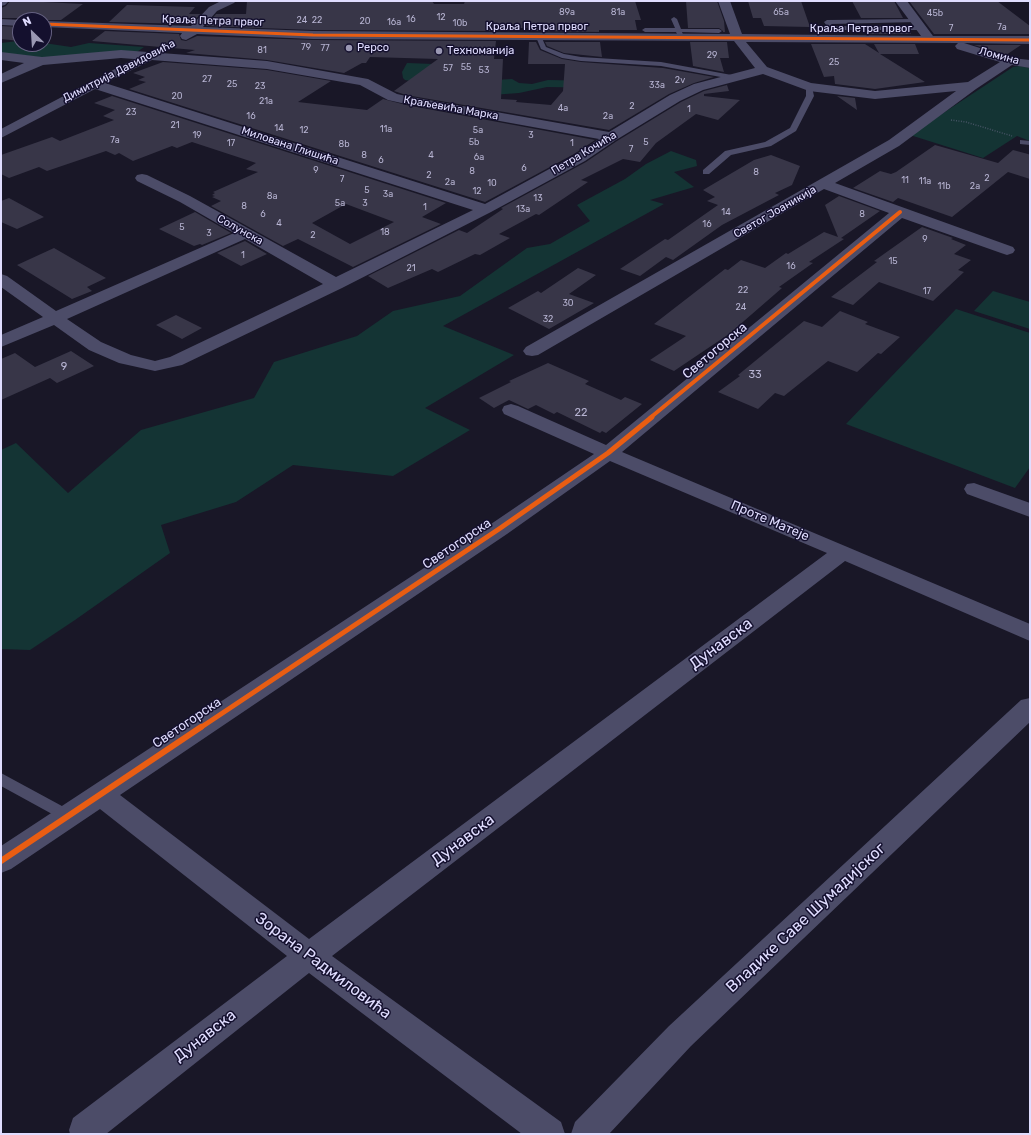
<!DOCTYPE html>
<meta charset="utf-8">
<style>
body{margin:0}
#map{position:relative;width:1031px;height:1135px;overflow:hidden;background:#191727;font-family:Rubik,sans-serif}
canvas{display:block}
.frame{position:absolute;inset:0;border:2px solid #e0ddff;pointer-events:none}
.north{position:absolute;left:12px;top:12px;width:40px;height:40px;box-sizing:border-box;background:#14102e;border:1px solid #666282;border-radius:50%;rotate:335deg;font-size:11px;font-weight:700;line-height:16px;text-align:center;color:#e0ddff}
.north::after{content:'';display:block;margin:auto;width:14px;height:18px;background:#9a98b3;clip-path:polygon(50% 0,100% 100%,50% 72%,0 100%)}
</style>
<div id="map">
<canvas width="1031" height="1135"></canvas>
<div class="frame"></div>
<div class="north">N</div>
</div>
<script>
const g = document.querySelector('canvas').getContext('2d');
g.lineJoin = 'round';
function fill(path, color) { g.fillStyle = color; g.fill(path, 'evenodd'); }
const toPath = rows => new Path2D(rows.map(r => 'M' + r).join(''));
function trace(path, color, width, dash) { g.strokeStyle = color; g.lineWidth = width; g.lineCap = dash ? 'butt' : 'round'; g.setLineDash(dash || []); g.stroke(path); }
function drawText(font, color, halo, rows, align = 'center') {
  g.font = font + ' Rubik,sans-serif'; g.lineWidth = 3; g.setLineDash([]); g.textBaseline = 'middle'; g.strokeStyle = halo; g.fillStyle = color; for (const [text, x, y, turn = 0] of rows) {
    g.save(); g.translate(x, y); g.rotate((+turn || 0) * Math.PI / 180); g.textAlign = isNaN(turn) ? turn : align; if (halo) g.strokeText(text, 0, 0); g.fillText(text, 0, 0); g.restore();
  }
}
fill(toPath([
 [18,41,20,41,20,44,44,43,71,47,89,43,144,47,137,52,60,57,38,57,1,53,1,43],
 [407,63,433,64,495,80,512,79,519,83,532,84,548,80,597,81,608,88,547,87,519,93,492,95,405,80,403,78,402,72],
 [1019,66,1030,68,1030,141,1017,136,983,158,910,135,1013,67],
 [671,151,696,160,697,166,674,172,694,187,650,200,664,204,443,326,514,355,425,408,470,430,393,476,293,465,236,502,161,525,170,553,75,620,30,650,1,649,1,450,16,443,68,493,141,430,254,398,274,362,357,336,393,311,460,296,527,248,550,244,590,221,577,205,625,179,646,164],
 [993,291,1030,302,1030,329,974,311],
 [956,309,1030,333,1030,467,1015,488,846,424]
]), '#143434');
fill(toPath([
 [10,1,24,1,83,4,61,20,22,20,20,18,1,18,1,8,6,6],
 [247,1,432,1,434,4,464,4,465,1,635,1,641,20,635,20,637,30,599,30,599,32,529,31,529,28,497,28,497,31,313,30,206,26,216,14,246,14],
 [686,1,717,1,724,21,725,32,723,32,723,31,719,28,688,28],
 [748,1,801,1,810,27,764,26,761,18,753,18],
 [852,1,894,1,903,18,861,18],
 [909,1,997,1,1030,26,1030,34,934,34],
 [127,5,195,7,189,14,201,14,190,24,109,22],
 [1,26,20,27,20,41,1,39],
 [105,31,179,34,181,40,186,41,197,36,313,40,496,41,494,59,503,59,501,99,517,100,516,102,551,105,563,91,565,64,528,64,529,42,536,42,540,50,562,59,581,62,663,68,714,77,694,83,669,94,609,130,406,95,394,91,438,59,370,57,366,63,362,63,344,73,267,60,186,53,195,50,92,41],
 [868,32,910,32,911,34,869,34],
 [545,42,600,42,602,57,564,53,547,46],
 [690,42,727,42,729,58,720,58,724,72,693,66],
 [811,44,865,44,879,53,874,44,915,44,919,54,880,54,925,82,875,89,835,84,834,76,824,77],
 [974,45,1021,45,1006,55],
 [163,62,267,70,331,81,298,102,367,110,383,99,406,105,595,140,574,154,485,202,129,89,146,82,138,80,145,77,133,73],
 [727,85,729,91,704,94,704,96,740,100,718,120,696,114,656,143,640,162,623,159,581,180,588,182,539,215,536,214,499,234,510,238,480,255,475,254,438,272,432,269,388,288,368,276,459,230,467,233,503,209,501,208,586,162,617,141,681,102,704,91],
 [112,96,446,203,422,217,441,224,353,267,298,239,283,246,211,206,221,201,212,197,215,196,212,195,215,193,213,192,258,172,246,169,256,163,192,142,177,148,172,146,133,161,119,153,115,155,106,151,47,171,39,167,9,178,1,174,1,155,52,137,60,141,114,120,103,116,115,110,94,103],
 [346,204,394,222,350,244,312,223],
 [837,96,855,98,857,110],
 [935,145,998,163,1013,150,1028,154,1030,155,1030,179,1008,172,952,217,898,198,893,202,853,188,880,171,891,174,896,172],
 [771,155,800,166,792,185,775,193,779,195,722,225,673,260,666,257,640,276,620,269,665,239,668,240,718,205,707,201,715,197,703,190,754,160],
 [839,196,880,211,841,238,844,239,809,262,813,263,779,287,782,288,729,334,674,371,650,360,686,336,654,324,725,269,728,270,741,260,765,268,786,253,788,254,824,232,838,237,825,205],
 [9,198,44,217,17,229,1,222,1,201],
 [195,212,231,233,202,245,200,244,194,246,159,229],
 [922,227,953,238,951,239,966,245,954,254,971,260,958,270,964,272,933,301,879,282,853,305,831,297,877,262,874,261],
 [245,241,267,254,241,266,217,253],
 [54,248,106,278,87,287,92,291,72,299,17,265],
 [578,268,596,275,569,294,594,303,549,329,508,308,538,291,541,293],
 [840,311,868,322,865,324,900,337,881,354,878,353,857,372,828,361,784,396,775,393,758,409,718,392,740,376,738,375,804,321,822,327],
 [176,315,202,328,182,339,156,325],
 [71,351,94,366,57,383,50,378,1,400,1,359,15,353,35,367],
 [548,363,589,381,585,384,621,400,625,397,642,404,606,433,602,431,600,433,557,412,554,414,536,405,528,409,509,400,494,408,479,398,511,382,509,381]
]), '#383648');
trace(toPath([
 [951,120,966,122,1012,136]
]), '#465465', 1.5, [1, 1.5]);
fill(toPath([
 [674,17,677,19,681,29,719,29,722,31,719,33,682,32,684,37,681,39,679,38,676,32,645,32,642,30,645,28,675,28,671,19,674,17],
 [916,19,919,21,918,22,831,24,833,26,922,27,925,29,924,30,831,30,829,29,824,22,827,20,916,19],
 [537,36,541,36,546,47,564,54,581,57,661,62,737,76,740,78,737,80,661,66,581,61,562,58,541,49,536,37,537,36],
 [809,85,812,87,814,96,796,131,771,146,731,155,709,174,703,174,703,170,725,151,765,142,790,128,806,96,806,87,809,85],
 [1020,140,1030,141,1030,145,1020,144,1020,140],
 [1,773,73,812,75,816,73,820,68,822,63,820,1,786,1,773]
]), '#4c4c68');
fill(toPath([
 [1,1,9,1,5,5,1,6,1,1],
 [221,1,236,1,234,3,217,11,203,27,313,31,730,34,718,1,730,1,742,34,921,36,895,1,907,1,933,36,1030,36,1030,44,964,43,1012,58,1030,60,1030,68,1012,65,976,89,899,146,835,183,1013,247,1015,250,1013,253,1007,255,1001,253,902,218,622,452,1030,624,1030,641,845,561,332,956,561,1122,565,1134,522,1134,309,973,106,1134,70,1134,69,1130,73,1118,287,956,100,809,11,869,1,873,1,846,491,524,594,454,504,414,502,410,504,406,511,404,518,406,606,445,889,213,824,189,538,355,532,356,526,355,523,351,526,347,889,140,956,91,875,99,809,91,763,74,703,90,680,101,616,140,585,161,491,212,342,288,182,365,155,371,119,363,89,350,54,325,1,347,1,335,43,317,1,287,1,274,7,276,56,311,234,233,180,202,137,181,135,178,137,175,142,174,147,175,190,196,336,277,473,210,95,89,1,138,1,129,134,59,121,58,43,65,1,83,1,74,24,63,1,60,1,52,42,57,121,50,267,61,368,79,397,94,406,96,609,132,670,95,694,84,755,68,734,41,313,39,197,34,186,40,182,39,180,36,182,33,44,27,44,21,191,26,209,7,221,1],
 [746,42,958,43,955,46,957,49,1000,62,968,82,875,91,811,83,767,67,746,42],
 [152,60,267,69,360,85,388,100,406,104,599,139,575,155,485,204,105,83,152,60],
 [245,239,323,284,170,357,155,361,131,355,101,342,67,319,245,239],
 [610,461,827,553,309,939,120,795,507,534,610,461],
 [1,19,20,20,22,20,20,20,20,26,1,25,1,19],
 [974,483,1030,503,1030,517,967,494,964,489,967,484,974,483],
 [1030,698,1030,722,691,1046,609,1134,571,1134,575,1122,669,1026,1021,700,1030,698]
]), '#4c4c68');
trace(toPath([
 [44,24,313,35,1030,40]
]), '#e95d12', 3);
trace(toPath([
 [650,418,900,212]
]), '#e95d12', 4);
trace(toPath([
 [200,728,499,529,608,453,652,417]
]), '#e95d12', 5);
trace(toPath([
 [1,861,201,727]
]), '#e95d12', 6);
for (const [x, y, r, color] of [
 [349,48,4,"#9a98b3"],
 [439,51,4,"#9a98b3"]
]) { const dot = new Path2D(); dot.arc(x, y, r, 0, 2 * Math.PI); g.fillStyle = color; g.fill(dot); trace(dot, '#14102e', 1.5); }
drawText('9px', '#b6b3d1', null, [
 ["89a",567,12],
 ["81a",618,12],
 ["65a",781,12],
 ["45b",935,13],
 ["12",441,17],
 ["16",411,19],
 ["24",302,20],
 ["22",317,20],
 ["20",365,21],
 ["16a",394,22],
 ["10b",460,23],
 ["7a",1002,27],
 ["7",951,28],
 ["79",306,47],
 ["77",325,48],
 ["81",262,50],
 ["29",712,55],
 ["25",834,62],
 ["55",466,67],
 ["57",448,68],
 ["53",484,70],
 ["27",207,79],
 ["2v",680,80],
 ["25",232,84],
 ["33a",657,85],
 ["23",260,86],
 ["20",177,96],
 ["21a",266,101],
 ["2",632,106],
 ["4a",563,108],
 ["1",689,109],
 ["23",131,112],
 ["16",251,116],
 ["2a",608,116],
 ["21",175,125],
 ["14",279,128],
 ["11a",386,129],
 ["12",304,130],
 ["5a",478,130],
 ["19",197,135],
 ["3",531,135],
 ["7a",115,140],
 ["5b",474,142],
 ["5",646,142],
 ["17",231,143],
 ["1",572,143],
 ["8b",344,144],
 ["7",631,149],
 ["8",364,155],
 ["4",431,155],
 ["6a",479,157],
 ["6",381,160],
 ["6",524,168],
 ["9",316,170],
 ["8",472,171],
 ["8",756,172],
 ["2",429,175],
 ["2",987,178],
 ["7",342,179],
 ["11",905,180],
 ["11a",925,181],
 ["2a",450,182],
 ["10",492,183],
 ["11b",944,186],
 ["2a",975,186],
 ["5",367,190],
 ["12",477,191],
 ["3a",388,194],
 ["8a",272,196],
 ["13",538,198],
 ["5a",340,203],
 ["3",365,203],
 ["8",244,206],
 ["1",425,207],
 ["13a",523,209],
 ["14",726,212],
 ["6",263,214],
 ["8",862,214],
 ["4",279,223],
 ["16",707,224],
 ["5",182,227],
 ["18",385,232],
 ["3",209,233],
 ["2",313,235],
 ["9",925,239],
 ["1",243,255],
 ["15",893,261],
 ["16",791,266],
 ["21",411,268],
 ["22",743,290],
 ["17",927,291],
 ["30",568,303],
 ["24",741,307],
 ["32",548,319]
]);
drawText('11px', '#e0ddff', '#14102e', [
 ["Краља Петра првог",213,21,2],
 ["Краља Петра првог",537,27],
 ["Краља Петра првог",861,29],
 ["Ломина",999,56,15],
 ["Димитрија Давидовића",119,71,-27],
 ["Краљевића Марка",451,108,10],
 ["Милована Глишића",290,146,18],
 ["Петра Кочића",584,153,-31],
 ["Светог Јоаникија",775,212,-30],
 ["Солунска",240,230,29]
]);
drawText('11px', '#e0ddff', '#14102e', [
 ["Pepco",357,48],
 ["Техноманија",447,51]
], 'left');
drawText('11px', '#b6b3d1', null, [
 ["9",64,367],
 ["33",755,375],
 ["22",581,413]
]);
drawText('13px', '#e0ddff', '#14102e', [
 ["Светогорска",715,351,-40],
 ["Проте Матеје",770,521,23],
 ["Светогорска",457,544,-34],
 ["Светогорска",187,723,-34]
]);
drawText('16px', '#e0ddff', '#14102e', [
 ["Дунавска",721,644,-37],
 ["Дунавска",463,840,-37],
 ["Владике Саве Шумадијског",806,918,-43],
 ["Зорана Радмиловића",323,966,37],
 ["Дунавска",205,1036,-38]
]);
</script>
